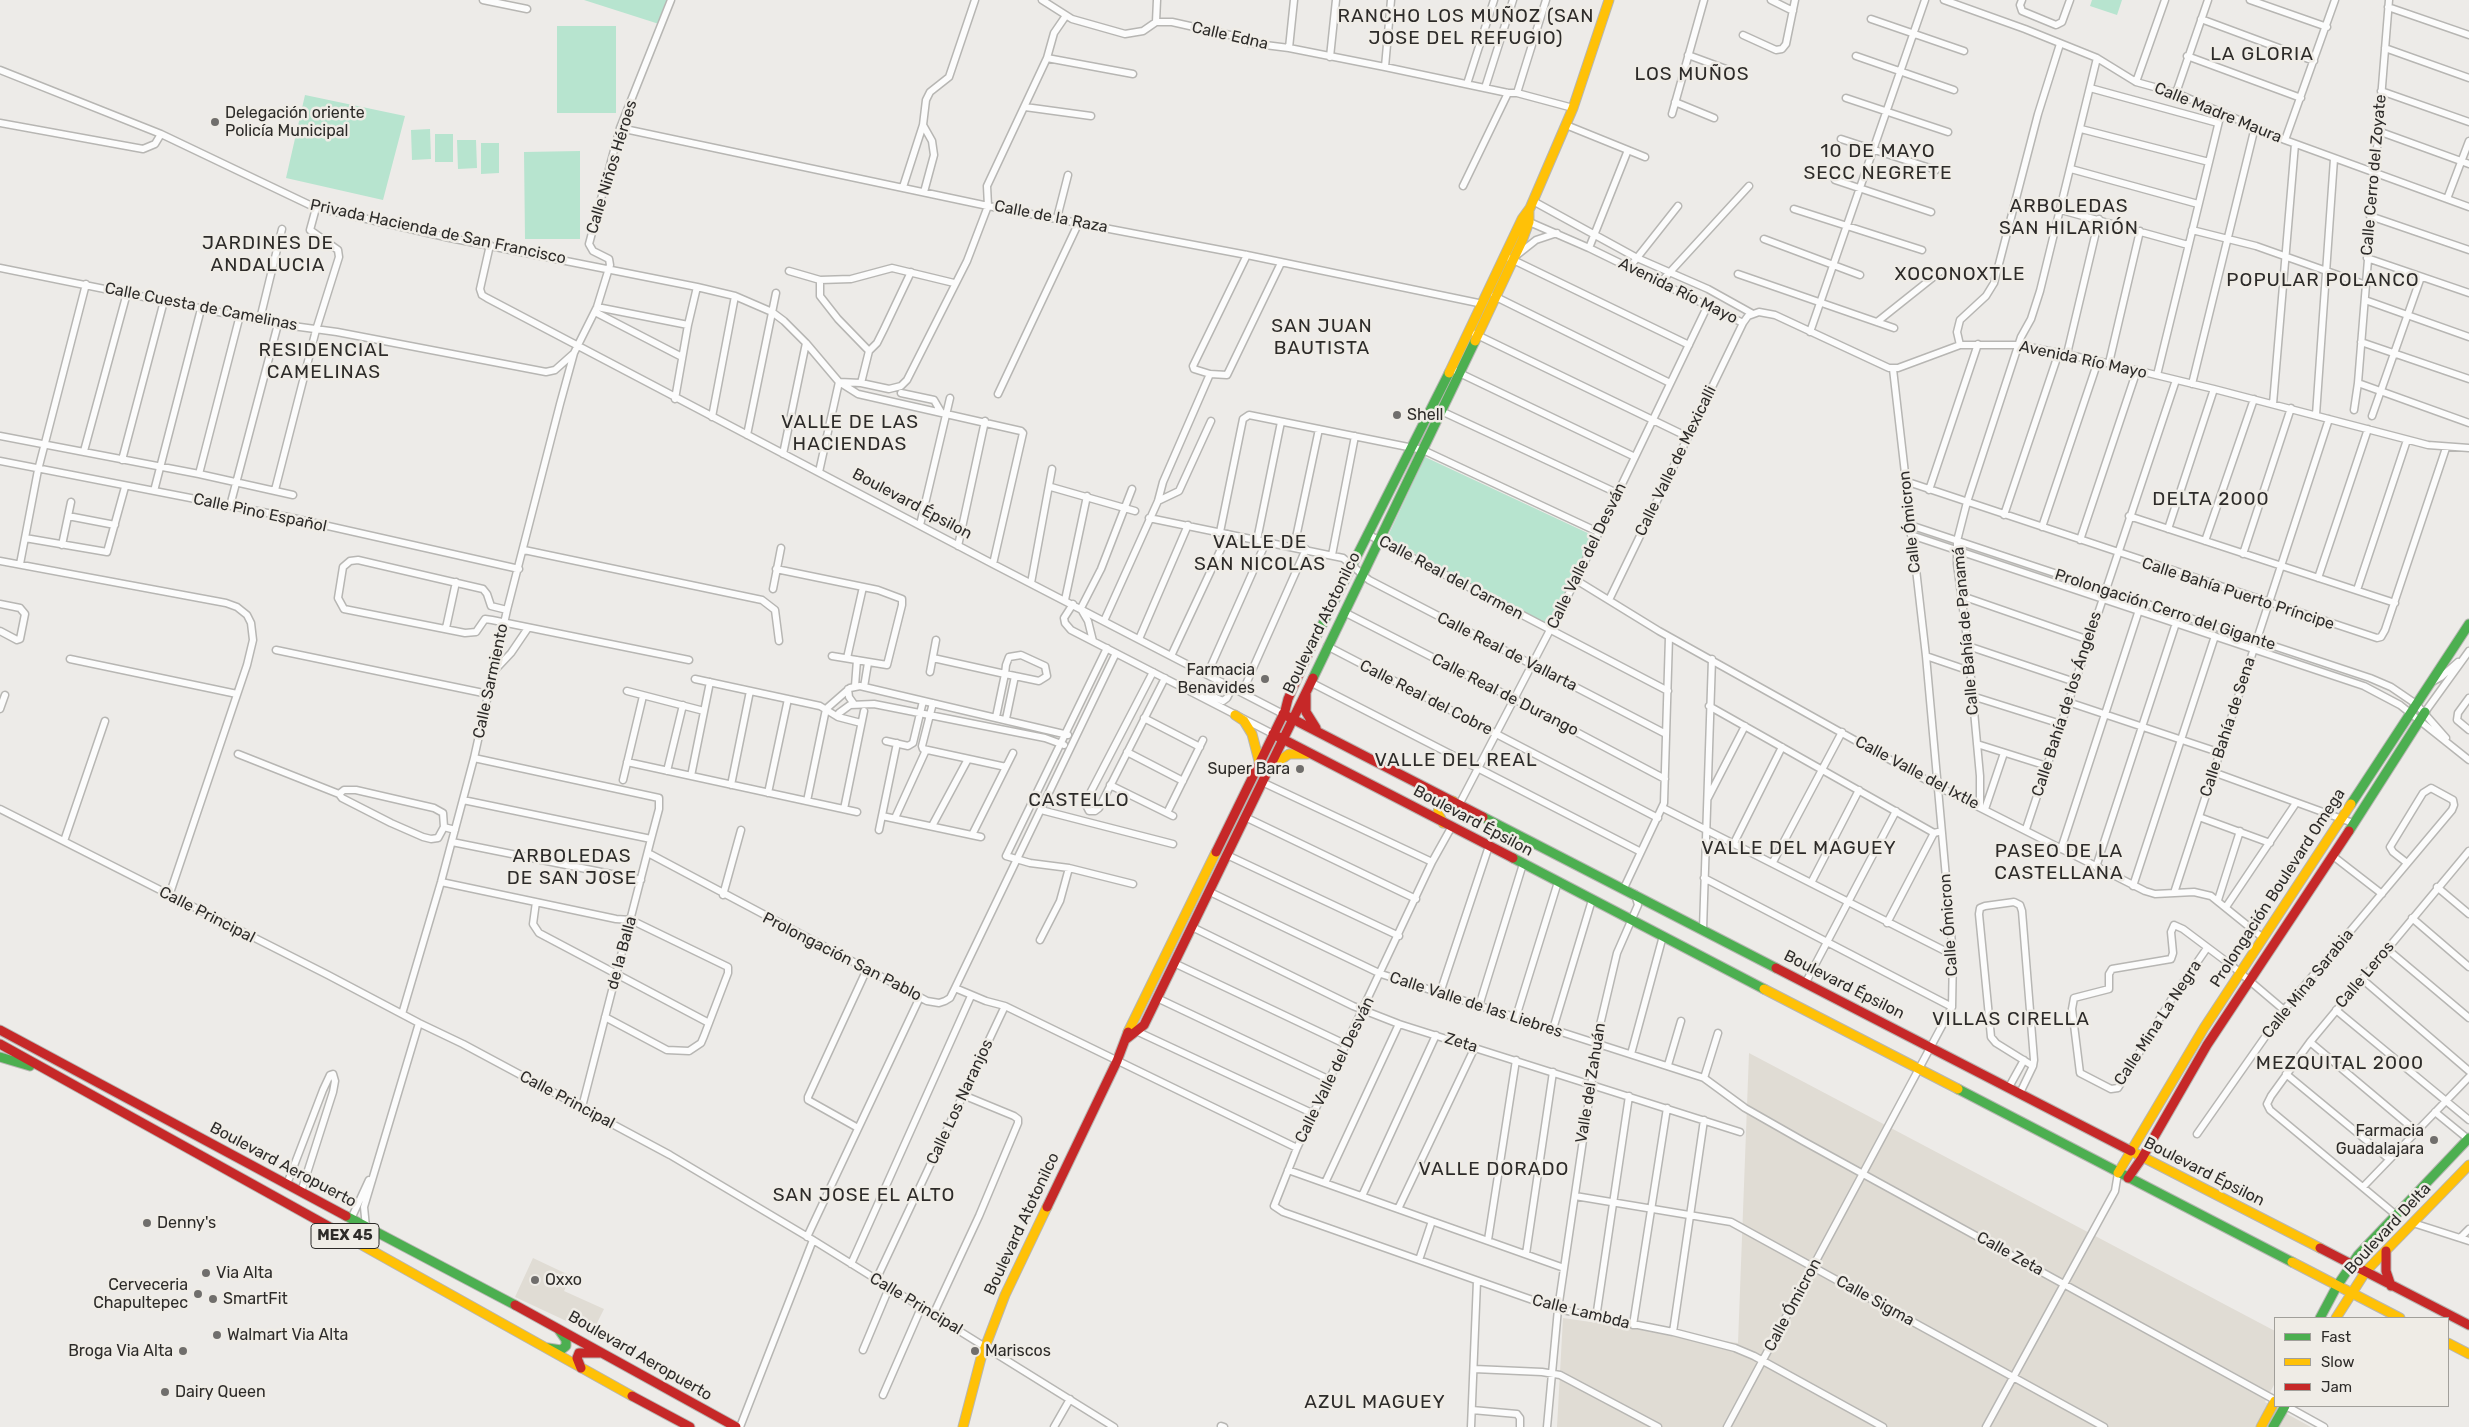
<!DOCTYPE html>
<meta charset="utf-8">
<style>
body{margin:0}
#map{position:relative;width:2469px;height:1427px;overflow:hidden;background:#edebe8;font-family:Rubik,sans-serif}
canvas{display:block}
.legend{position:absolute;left:2274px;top:1317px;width:175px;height:90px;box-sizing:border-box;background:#efece6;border:1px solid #a19f9a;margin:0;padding:6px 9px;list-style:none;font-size:15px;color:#2d2b29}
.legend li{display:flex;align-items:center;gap:10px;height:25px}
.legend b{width:25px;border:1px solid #a19f9a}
</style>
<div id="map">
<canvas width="2469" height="1427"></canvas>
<ul class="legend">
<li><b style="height:6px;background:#4caf50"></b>Fast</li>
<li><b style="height:6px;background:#ffc107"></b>Slow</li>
<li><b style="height:6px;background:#c62828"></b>Jam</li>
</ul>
</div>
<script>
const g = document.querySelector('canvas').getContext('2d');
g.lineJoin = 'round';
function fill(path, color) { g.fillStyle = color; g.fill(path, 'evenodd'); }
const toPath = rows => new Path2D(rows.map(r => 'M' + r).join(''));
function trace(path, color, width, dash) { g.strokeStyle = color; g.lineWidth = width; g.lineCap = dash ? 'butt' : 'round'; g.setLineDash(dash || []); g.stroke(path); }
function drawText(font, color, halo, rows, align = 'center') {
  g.font = font + ' Rubik,sans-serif'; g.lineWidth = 5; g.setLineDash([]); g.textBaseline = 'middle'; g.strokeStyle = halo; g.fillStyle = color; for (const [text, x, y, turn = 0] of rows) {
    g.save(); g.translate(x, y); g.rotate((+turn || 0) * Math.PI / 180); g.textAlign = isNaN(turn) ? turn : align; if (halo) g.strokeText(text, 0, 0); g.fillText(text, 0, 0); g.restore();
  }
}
fill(toPath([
 [1749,1053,2275,1331,2275,1383,2265,1402,2311,1427,1557,1427,1563,1318,1738,1343],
 [533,1258,571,1276,564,1291,604,1309,592,1333,515,1297]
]), '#e0dcd4');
fill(toPath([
 [584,0,667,0,659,24],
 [2092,0,2122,0,2117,15,2090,6],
 [557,26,616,26,616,113,557,113],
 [305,95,405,116,383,200,286,178],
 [430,129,431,159,412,160,411,130],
 [435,134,453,134,453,162,435,162],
 [457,140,476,140,477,168,458,169],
 [481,143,499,143,499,173,481,174],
 [580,151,580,239,525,239,524,152],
 [1425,457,1594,536,1548,627,1387,538]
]), '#b7e4cf');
const street = toPath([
 [483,0,527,9],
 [1042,0,1072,19,1125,34,1143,31,1156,22,1172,22,1230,35,1249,43,1289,48,1385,67,1508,93,1517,93,1573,108],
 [1771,0,1793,11],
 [1944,0,2025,29,2097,58,2136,82,2176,93,2285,140,2469,207],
 [2022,0,2020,5,2022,11,2056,25,2062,22,2070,0],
 [2250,0,2327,27],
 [2388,7,2469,35],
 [1871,19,1964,51],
 [2201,19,2314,61],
 [1156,22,1157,0],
 [1743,35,1776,50,1782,49,1786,44,1795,0],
 [1289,48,1294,0],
 [2385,48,2469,78],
 [1688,55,1726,69],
 [1856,56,1954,90],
 [2187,56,2301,98],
 [1330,57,1336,0],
 [1047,58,1133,74],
 [1385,67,1391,0],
 [0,70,161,134,314,207,450,238,697,287,735,296,772,312,784,321,806,343,839,382,858,394,1021,431,1023,433,993,564],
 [2136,82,2165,0],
 [1467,84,1494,0],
 [1485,88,1513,0],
 [2090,88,2218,123],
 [2381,91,2469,122],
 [1517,93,1546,0],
 [2176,93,2208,0],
 [1846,98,1948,132],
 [1675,102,1714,118],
 [1025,107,1091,116],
 [1672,114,1704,0],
 [0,123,143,149,155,144,161,134],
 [1566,125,1645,157],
 [620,128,988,206,1247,255,1483,304],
 [2081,129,2209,162],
 [2378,131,2469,164],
 [1841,139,1936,170],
 [2285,140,2335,0],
 [2071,169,2198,204],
 [1835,180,1931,212],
 [1463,186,1508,93],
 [903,187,923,125],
 [924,192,934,155,932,141,923,125,926,100,930,92,949,77,975,0],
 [2447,199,2469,141],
 [1533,201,1637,258,1708,289,1753,314],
 [1794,209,1922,250],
 [2061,210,2188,245],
 [2370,216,2469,250],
 [1057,218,1068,175],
 [1527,221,1589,248,1743,323],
 [2192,230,2256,246,2366,285],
 [1764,239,1860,275],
 [490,245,480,289,482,295,487,298,993,564,1283,714],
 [1589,248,1628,150],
 [1247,255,1193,366,1194,369,1210,374,1227,375,1281,263],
 [1517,255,1536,240,1557,233],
 [1505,256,1689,345],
 [2367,258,2469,293],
 [0,268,278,324,337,332,546,372,555,370,573,354],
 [1629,268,1678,206],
 [789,271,820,280,851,279,892,268,954,283],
 [1738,274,1894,328],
 [820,280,820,296,838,319,869,351,861,383],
 [1660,283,1749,186],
 [1494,296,1670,383],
 [2365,300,2469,337],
 [597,307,688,325],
 [595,312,682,357],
 [260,319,282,229],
 [1877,322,1941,271],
 [1810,332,1925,0],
 [1475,334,1688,437],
 [2361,342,2469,379],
 [1960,345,1957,332,1960,320,1986,296,1994,283,2038,114,2060,44],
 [869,351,877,343,884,329,911,272],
 [2067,354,2099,219],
 [2109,363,2140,231],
 [1451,369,1635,457],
 [2157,375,2221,113],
 [2358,383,2469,423],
 [2192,384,2255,127],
 [901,393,934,400,941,412],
 [998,394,1079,222],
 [675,399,688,325,697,287],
 [2273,404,2295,144],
 [1439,410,1617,493],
 [2354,410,2358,383,2389,0],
 [2316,415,2334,159],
 [2372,416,2421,277],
 [712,417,735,296],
 [747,435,776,293],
 [0,436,199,474,293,495],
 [84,451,127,293],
 [783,454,806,343],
 [122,460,164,301],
 [0,461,288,517,519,569],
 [819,472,839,382,861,383,889,389,901,386,907,380,967,261,988,206,987,186,1047,58,1054,33,1065,17],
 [199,474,240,315],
 [1905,481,2377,638,2381,637,2385,630,2446,448],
 [1051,487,1135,511],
 [275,490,316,330,339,257,338,250,310,230,316,208],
 [1929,490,1978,344],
 [154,491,201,309],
 [1158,501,1179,491,1211,421],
 [230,506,278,324],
 [2004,515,2059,352],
 [68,516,115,525],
 [2129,516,2395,603],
 [1149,518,1343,558,1369,580,1666,734],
 [920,525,950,398],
 [1910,525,2370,678,2391,687,2416,704,2446,738],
 [2042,527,2098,361],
 [2168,529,2214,389],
 [1220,532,1243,419,1249,415,1423,450,1598,532],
 [1367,534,1668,691],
 [1911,535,2364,686,2400,705,2469,760],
 [25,538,107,552,125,487],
 [1257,540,1281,422],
 [2080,540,2137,370],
 [2205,541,2254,399],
 [62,545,71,502],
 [958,546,985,421],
 [1294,547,1319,429],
 [524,550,762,600,775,610,779,641],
 [2243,554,2291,408],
 [1332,555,1355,436],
 [0,561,226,603,237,607,247,615,251,623,253,640,247,665,169,896],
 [20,564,38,470,86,284],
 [776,569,878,590,902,599,902,605,887,665,832,656],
 [2318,578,2368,429],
 [1576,580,1659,631,1937,786,2145,891,2155,894,2194,892,2211,896,2263,938],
 [1031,583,1052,469],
 [773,589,781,548],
 [2357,590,2407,440],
 [1962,596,2089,640],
 [1065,600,1087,496],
 [1609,600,1743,323,1748,316,1759,312,1775,315,1889,368,1898,368,1960,345,2019,345,2098,361,2214,389,2428,445,2469,448],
 [0,604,20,608,25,614,20,639,17,640,0,631],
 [1073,604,1064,618,1065,623,1071,630,1273,734],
 [1081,608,1101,569,1132,489],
 [1081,609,1088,621,1093,641],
 [507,610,491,606,487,594,483,589,358,560,350,561,343,567,338,598,344,609,465,633,476,632,485,619,492,620,689,660],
 [1344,612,1514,699,1665,779],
 [1104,621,1158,501,1163,482,1210,374],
 [446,628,456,582],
 [1139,639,1188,525],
 [1327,646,1658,818],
 [1968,646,2075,682],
 [1107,648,1006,856,1030,863,1069,868,1133,884],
 [276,650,488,694],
 [1171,656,1228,534],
 [1926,656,1970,671],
 [847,658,863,587],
 [933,658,1005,674,1015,676,1039,681,1047,676,1045,666,1021,655,1009,657,1006,665,1005,674,996,717],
 [70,659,237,694],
 [495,670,511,653,528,628],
 [930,672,936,640],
 [1153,672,1085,803,1089,811,1095,811,1099,808,1165,678],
 [1207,675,1266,542],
 [695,679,820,706,838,717,861,723],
 [1310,682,1641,852],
 [2432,682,2441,677,2458,662],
 [1186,685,1223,701,1227,698,1232,688],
 [855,686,857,660],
 [864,687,868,663],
 [848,689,849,697,854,704],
 [627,691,704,711],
 [1242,693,1306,549],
 [1972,696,2061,724],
 [2469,698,2458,713,2457,720,2469,730],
 [2068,702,2218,752],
 [933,703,922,746,923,749,1006,767],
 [1709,706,1934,833],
 [0,709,5,695],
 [826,709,850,688,860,686,1068,735],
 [2425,712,2469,651],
 [838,717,839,713,850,705,874,704,1045,738,1064,745],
 [1144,718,1200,747],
 [1006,719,1015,676],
 [886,741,908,746,913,743,923,701],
 [1977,744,2047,766],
 [1127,752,1183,781],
 [238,754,339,794,342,798,391,823,423,837,431,839,438,838,444,827,455,830],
 [474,758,659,798,659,809,651,839,582,1107],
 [627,762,857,812],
 [667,771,683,705],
 [2213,772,2353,823],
 [691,776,710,682],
 [623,780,643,696],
 [1262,782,1432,862],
 [731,785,750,691],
 [1110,785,1173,816],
 [768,793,788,699],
 [339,794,344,790,356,790,434,808,443,813,444,827],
 [1708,798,1745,726],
 [463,800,651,839],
 [807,801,826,709],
 [1460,803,1576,580,1707,307],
 [1980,806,1980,776,1968,646,1957,564,1957,541,1967,502,2021,337,2031,319,2040,291,2097,58],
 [1663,808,1953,955],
 [0,809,328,975,419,1023,463,1044,670,1155,813,1240,1114,1427],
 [844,809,864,711],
 [1985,809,2004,753],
 [1041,810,1173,844],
 [1167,813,1203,740],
 [882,816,981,837],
 [1245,817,1416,899],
 [2199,817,2270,843],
 [895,818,926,750],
 [932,826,968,759],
 [1451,828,1432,862,1297,1148,1274,1206,1283,1212,1558,1309,1673,1332,1735,1348,1754,1356,1883,1427],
 [2026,829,2176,380],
 [879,830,897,743],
 [972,835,1013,753],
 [64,841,105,721],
 [452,842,641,880],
 [1734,843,1782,747],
 [2061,849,2139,610],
 [648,853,927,1001,939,1003,945,1001,950,998,955,988,986,1001,1005,1006,1297,1148],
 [1227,855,1399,936],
 [2333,856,2382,894],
 [1773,862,1842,732],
 [2096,867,2176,623],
 [1704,878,1952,1007],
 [441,882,616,919,631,920,728,967,728,973,704,1036,701,1043,689,1051,667,1050,605,1017],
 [1811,883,1859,790],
 [2133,886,2215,636],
 [2437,887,2469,914],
 [1624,888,1664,803,1669,637],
 [1210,892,1381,974,1704,1078,1745,1108,1803,1141,2275,1400],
 [2174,893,2329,419],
 [723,895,741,830],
 [2218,900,2240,831],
 [536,902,533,924,539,933,709,1023],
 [2226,907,2296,803],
 [2412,918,2469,967],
 [1887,923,1934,833,1938,832],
 [1192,927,1353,1006,1399,1024,1740,1132],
 [1703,929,1712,659],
 [1040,940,1060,901,1069,868],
 [2207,948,2171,1000,2118,1088,2111,1089,2080,1073,2072,1009,2074,998,2109,989,2109,974,2112,969,2171,959,2173,953,2171,932,2174,925,2183,929,2231,965,2284,1010],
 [2387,949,2469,1018],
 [1174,963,1347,1045],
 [2362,979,2469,1071],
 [1806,982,1896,811],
 [955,988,1116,653],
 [1440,993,1489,846],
 [1157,998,1330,1080],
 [1479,1006,1523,864],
 [2336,1010,2469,1120],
 [402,1014,441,882,474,758,507,610,560,404,574,353,597,307,610,265,609,259,593,251,589,244,620,128,671,0],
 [1516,1017,1558,882],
 [1553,1029,1592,900],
 [1134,1030,1314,1114],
 [2310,1042,2416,1131],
 [1631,1054,1663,936],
 [1668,1065,1681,1021],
 [2286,1074,2389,1159],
 [1704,1078,1718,1033],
 [2009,1087,2024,1060],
 [2020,1093,2033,1066,2034,1060,2022,911,2020,905,2014,902,1985,906,1980,908,1979,914,1991,1037,1996,1043,2033,1066],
 [2435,1112,2468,1139],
 [858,1128,808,1100,808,1097,867,969],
 [2197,1134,2284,1010,2452,810,2454,805,2453,800,2431,788,2423,793,2390,847,2393,852,2407,863],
 [1288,1170,1564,1268],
 [1325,1183,1399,1024],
 [287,1184,323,1090,330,1075,333,1074,335,1081,333,1092,301,1192],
 [2363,1187,2469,1077],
 [1362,1196,1436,1035],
 [1575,1196,1731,1222,2104,1427],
 [1398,1209,1475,1047],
 [2396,1215,2270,1110,2267,1104,2271,1096,2310,1042,2469,851],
 [351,1219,369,1180],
 [2413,1223,2469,1241],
 [366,1227,364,1207,419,1023],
 [807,1237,920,997],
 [2460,1238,2469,1229],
 [1488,1240,1516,1060],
 [1526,1254,1553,1072],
 [1419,1260,1432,1221],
 [851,1264,971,996],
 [876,1280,1005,1006],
 [933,1315,979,1216,1018,1123,1018,1119,1014,1116,963,1095],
 [1596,1318,1629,1096],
 [1633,1325,1667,1108],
 [1673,1332,1704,1120],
 [863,1350,889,1288],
 [1474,1369,1542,1372,1560,1375,1658,1427],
 [883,1395,921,1308],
 [2286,1406,2324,1427],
 [1472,1410,1517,1414,1520,1418,1520,1427],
 [1221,1426,1224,1427],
 [740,1427,813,1240],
 [1054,1427,1070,1399],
 [1471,1427,1477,1281],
 [1547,1427,1558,1309,1600,1025,1617,953,1638,905,1635,894],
 [1727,1427,1952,1007,1953,955,1926,656,1893,369],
 [1986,1427,2115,1191,2118,1173]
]);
const fast = toPath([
 [1312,645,1449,373],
 [1313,678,1475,341],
 [2351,804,2469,624],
 [1483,817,1776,968],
 [2349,831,2425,712],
 [1513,858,1764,989],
 [0,1057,30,1066],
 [1958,1089,2292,1262],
 [346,1216,515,1305],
 [2320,1318,2337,1286,2358,1255,2469,1138],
 [548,1348,561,1350,566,1346,566,1340,559,1330],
 [2273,1427,2285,1406]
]);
const slow = toPath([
 [1475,341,1522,241,1529,222,1529,210],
 [1449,373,1522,219,1530,208,1573,108,1609,0],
 [1235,715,1244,721,1252,734,1259,761],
 [1272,766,1289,754,1307,754],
 [1443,823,1438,813,1439,806,1446,801,1453,801],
 [1764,989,1958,1089],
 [1128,1032,1216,852],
 [2131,1151,2320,1248],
 [2118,1173,2204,1028,2351,804],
 [344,1235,632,1396],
 [2292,1262,2400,1318],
 [2336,1318,2366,1271,2469,1165],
 [2448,1343,2469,1354],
 [963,1427,981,1358,1005,1295,1047,1207],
 [2261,1427,2275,1401]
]);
const jam = toPath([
 [1306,694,1306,712,1316,728],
 [1283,714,1483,817],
 [1273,734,1513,858],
 [1216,852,1285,711,1288,699,1312,645],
 [1776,968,2131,1151],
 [0,1030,346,1216],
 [1125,1040,1144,1025,1313,678],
 [0,1044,344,1235],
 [2128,1178,2142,1158,2207,1045,2349,831],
 [1047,1207,1117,1061,1128,1032],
 [2320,1248,2469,1325],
 [2386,1251,2386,1271,2391,1286],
 [515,1305,736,1427],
 [581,1368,577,1358,579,1353,599,1353],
 [632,1396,690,1427]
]);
trace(street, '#b7b6b3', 9);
trace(fast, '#b7b6b3', 11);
trace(slow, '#b7b6b3', 11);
trace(jam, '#b7b6b3', 11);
trace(street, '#fcfcfc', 6);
trace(fast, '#4caf50', 9);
trace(slow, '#ffc107', 9);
trace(jam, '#c62828', 9);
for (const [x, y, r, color] of [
 [215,122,5,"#706e6c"],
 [1397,415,5,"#706e6c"],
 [1265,679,5,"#706e6c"],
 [1300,769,5,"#706e6c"],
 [2434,1140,5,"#706e6c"],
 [147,1223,5,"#706e6c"],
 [206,1273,5,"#706e6c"],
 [535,1280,5,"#706e6c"],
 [198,1294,5,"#706e6c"],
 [213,1299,5,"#706e6c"],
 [217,1335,5,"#706e6c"],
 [183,1351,5,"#706e6c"],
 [975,1351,5,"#706e6c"],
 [165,1392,5,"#706e6c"]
]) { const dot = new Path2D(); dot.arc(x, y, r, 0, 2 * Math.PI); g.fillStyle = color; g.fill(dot); trace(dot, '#efece6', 2); }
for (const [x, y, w] of [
 [345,1236,68]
]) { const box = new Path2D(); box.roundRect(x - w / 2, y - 12.5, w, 25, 4); g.fillStyle = '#efece6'; g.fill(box); trace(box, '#2d2b29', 1); }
drawText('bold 15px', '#2d2b29', null, [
 ["MEX 45",345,1236]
]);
drawText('16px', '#2d2b29', '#efece6', [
 ["Calle Edna",1230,36,13],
 ["Calle Madre Maura",2218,113,22],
 ["Calle Niños Héroes",612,167,-73],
 ["Calle Cerro del Zoyate",2374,175,-85],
 ["Calle de la Raza",1051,217,11],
 ["Privada Hacienda de San Francisco",438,232,12],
 ["Avenida Río Mayo",1678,291,26],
 ["Calle Cuesta de Camelinas",201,307,11],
 ["Avenida Río Mayo",2083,360,12],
 ["Calle Valle de Mexicalli",1676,461,-64],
 ["Boulevard Épsilon",912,504,28],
 ["Calle Pino Español",260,513,12],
 ["Calle Ómicron",1910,522,-96],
 ["Calle Valle del Desván",1587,556,-64],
 ["Calle Real del Carmen",1451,578,28],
 ["Calle Bahía Puerto Príncipe",2238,594,18],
 ["Prolongación Cerro del Gigante",2165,610,18],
 ["Boulevard Atotonilco",1322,623,-64],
 ["Calle Bahía de Panamá",1966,631,-95],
 ["Calle Real de Vallarta",1507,652,27],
 ["Calle Sarmiento",491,681,-78],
 ["Calle Real de Durango",1505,695,27],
 ["Calle Real del Cobre",1426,698,27],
 ["Calle Bahía de los Ángeles",2067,704,-72],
 ["Calle Bahía de Sena",2228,727,-72],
 ["Calle Valle del Ixtle",1917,773,28],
 ["Boulevard Épsilon",1473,821,28],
 ["Prolongación Boulevard Omega",2278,888,-57],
 ["Calle Principal",207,915,27],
 ["Calle Ómicron",1949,925,-94],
 ["de la Balla",622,953,-75],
 ["Prolongación San Pablo",842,957,27],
 ["Calle Leros",2365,975,-50],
 ["Calle Mina Sarabia",2308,984,-51],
 ["Boulevard Épsilon",1844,985,27],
 ["Calle Valle de las Liebres",1476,1005,18],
 ["Calle Mina La Negra",2158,1023,-57],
 ["Zeta",1461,1043,17],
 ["Calle Valle del Desván",1335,1070,-64],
 ["Valle del Zahuán",1591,1083,-81],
 ["Calle Principal",567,1100,28],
 ["Calle Los Naranjos",960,1102,-65],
 ["Boulevard Aeropuerto",283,1165,28],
 ["Boulevard Épsilon",2204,1172,27],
 ["Boulevard Atotonilco",1022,1224,-65],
 ["Boulevard Delta",2388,1229,-47],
 ["Calle Zeta",2010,1254,29],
 ["Calle Sigma",1875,1301,29],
 ["Calle Principal",916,1304,31],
 ["Calle Ómicron",1793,1305,-62],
 ["Calle Lambda",1581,1312,14],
 ["Boulevard Aeropuerto",640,1356,30]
]);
drawText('16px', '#2d2b29', '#efece6', [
 ["Delegación oriente",225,113],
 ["Policía Municipal",225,131],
 ["Shell",1407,415],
 ["Farmacia",1255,670,"right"],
 ["Benavides",1255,688,"right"],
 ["Super Bara",1290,769,"right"],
 ["Farmacia",2424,1131,"right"],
 ["Guadalajara",2424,1149,"right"],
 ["Denny's",157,1223],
 ["Via Alta",216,1273],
 ["Oxxo",545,1280],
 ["Cerveceria",188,1285,"right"],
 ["Chapultepec",188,1303,"right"],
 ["SmartFit",223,1299],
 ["Walmart Via Alta",227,1335],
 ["Broga Via Alta",173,1351,"right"],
 ["Mariscos",985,1351],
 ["Dairy Queen",175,1392]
], 'left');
g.letterSpacing = '1px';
drawText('19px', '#2d2b29', '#efece6', [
 ["RANCHO LOS MUÑOZ (SAN",1466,17],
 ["JOSE DEL REFUGIO)",1466,39],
 ["LA GLORIA",2262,55],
 ["LOS MUÑOS",1692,75],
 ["10 DE MAYO",1878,152],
 ["SECC NEGRETE",1878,174],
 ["ARBOLEDAS",2069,207],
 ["SAN HILARIÓN",2069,229],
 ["JARDINES DE",268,244],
 ["ANDALUCIA",268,266],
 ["XOCONOXTLE",1960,275],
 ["POPULAR POLANCO",2323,281],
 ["SAN JUAN",1322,327],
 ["BAUTISTA",1322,349],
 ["RESIDENCIAL",324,351],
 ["CAMELINAS",324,373],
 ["VALLE DE LAS",850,423],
 ["HACIENDAS",850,445],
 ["DELTA 2000",2211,500],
 ["VALLE DE",1260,543],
 ["SAN NICOLAS",1260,565],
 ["VALLE DEL REAL",1456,761],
 ["CASTELLO",1079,801],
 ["VALLE DEL MAGUEY",1799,849],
 ["PASEO DE LA",2059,852],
 ["CASTELLANA",2059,874],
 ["ARBOLEDAS",572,857],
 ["DE SAN JOSE",572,879],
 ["VILLAS CIRELLA",2011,1020],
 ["MEZQUITAL 2000",2340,1064],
 ["VALLE DORADO",1494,1170],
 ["SAN JOSE EL ALTO",864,1196],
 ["AZUL MAGUEY",1375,1403]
]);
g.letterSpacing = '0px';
</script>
